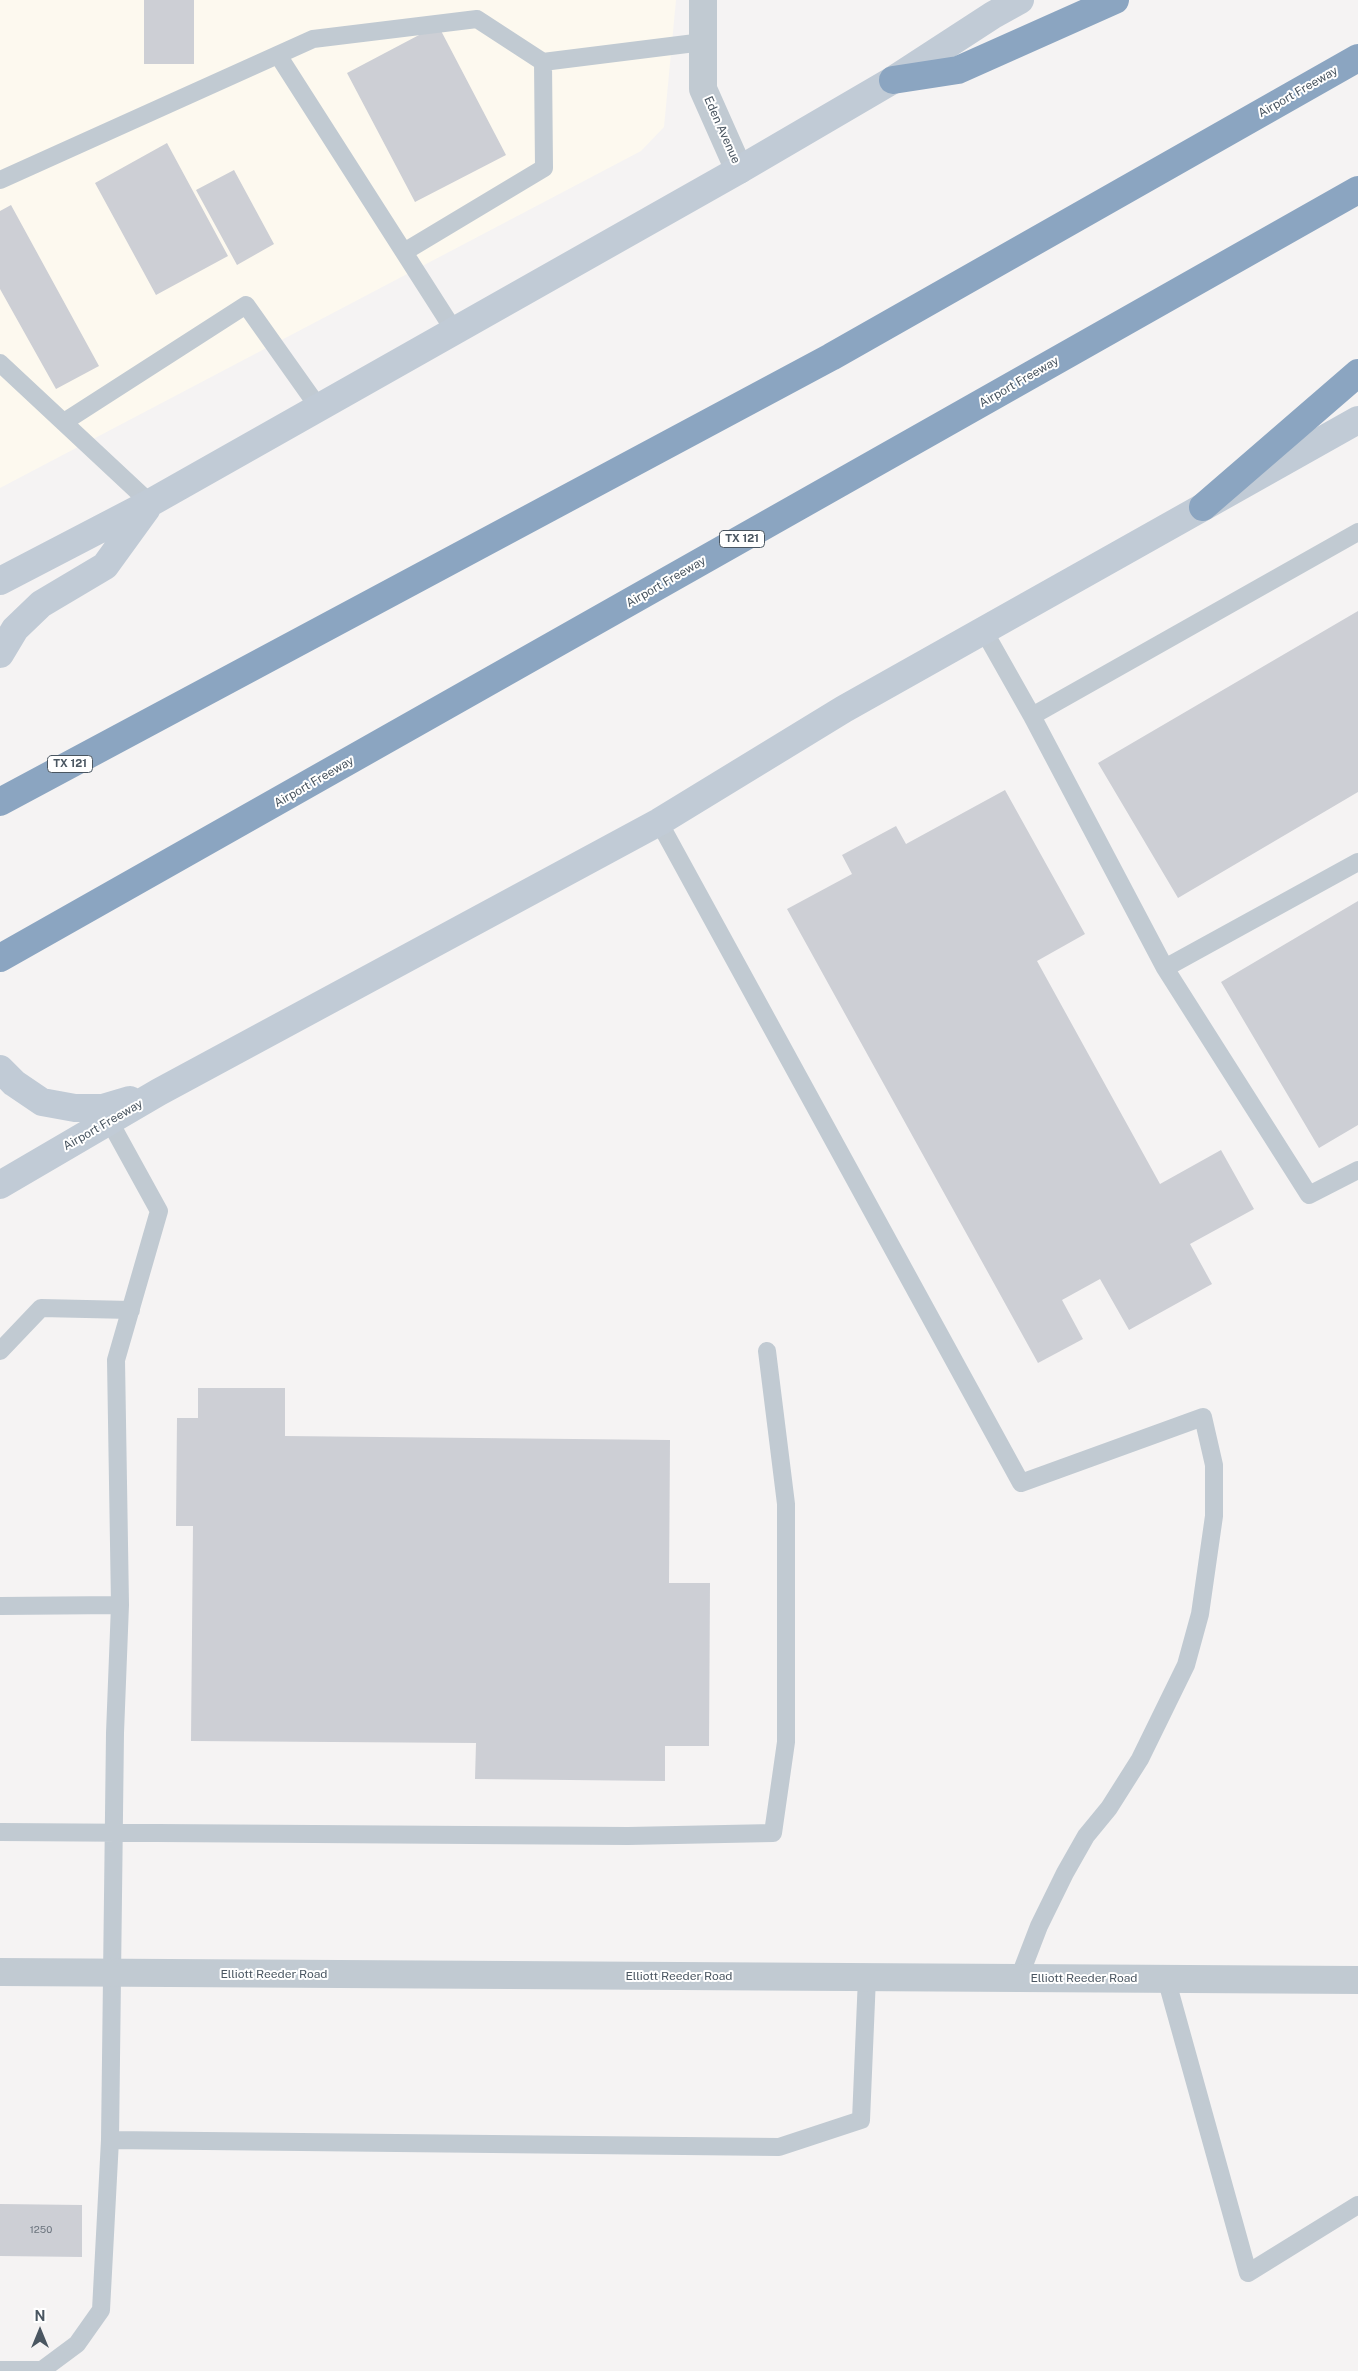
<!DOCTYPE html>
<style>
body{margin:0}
#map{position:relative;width:1358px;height:2371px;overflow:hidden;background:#f5f3f3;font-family:"Public Sans",sans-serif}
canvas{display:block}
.north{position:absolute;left:15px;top:2306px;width:50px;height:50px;-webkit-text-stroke:4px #fff;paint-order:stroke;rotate:0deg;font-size:14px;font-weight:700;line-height:20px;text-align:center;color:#4a5661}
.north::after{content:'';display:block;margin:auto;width:18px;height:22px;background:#4a5661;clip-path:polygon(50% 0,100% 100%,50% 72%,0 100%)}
</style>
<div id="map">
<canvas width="1358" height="2371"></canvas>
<div class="north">N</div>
</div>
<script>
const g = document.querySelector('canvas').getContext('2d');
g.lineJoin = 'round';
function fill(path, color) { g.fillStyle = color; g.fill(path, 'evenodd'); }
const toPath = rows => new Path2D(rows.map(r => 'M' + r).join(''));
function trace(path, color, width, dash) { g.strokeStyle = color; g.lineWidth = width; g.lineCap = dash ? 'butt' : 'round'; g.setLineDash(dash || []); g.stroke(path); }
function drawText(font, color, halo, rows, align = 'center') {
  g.font = font + ' "Public Sans",sans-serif'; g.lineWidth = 4; g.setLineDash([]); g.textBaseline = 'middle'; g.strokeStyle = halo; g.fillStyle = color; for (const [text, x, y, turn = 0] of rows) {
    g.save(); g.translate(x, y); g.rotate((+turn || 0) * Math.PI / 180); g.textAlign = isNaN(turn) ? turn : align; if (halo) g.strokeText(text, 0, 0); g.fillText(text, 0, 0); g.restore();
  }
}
fill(toPath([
 [0,0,676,0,664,127,641,151,0,488]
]), '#fdf9ef');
fill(toPath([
 [144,0,194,0,194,64,144,64],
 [438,25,506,155,415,202,347,73],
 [167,143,228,256,156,295,95,183],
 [234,170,274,244,237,265,196,190],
 [11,205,99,366,56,389,0,289,0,211],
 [1358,611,1358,792,1178,898,1098,763],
 [1005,790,1085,934,1037,961,1160,1184,1221,1150,1254,1209,1190,1244,1212,1284,1129,1330,1100,1279,1062,1300,1083,1339,1038,1363,787,909,852,874,842,855,896,826,906,844],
 [1358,901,1358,1125,1319,1148,1221,982],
 [198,1388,285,1388,285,1436,670,1440,669,1583,710,1583,709,1746,665,1746,665,1781,475,1779,476,1743,191,1741,193,1526,176,1526,177,1418,198,1418],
 [0,2204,82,2205,82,2257,0,2256]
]), '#cdcfd5');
trace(toPath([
 [278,55,455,332],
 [0,180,313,39,477,19,543,62,703,42],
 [404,252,544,168,543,62],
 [0,363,150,503],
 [64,422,246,305,319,408],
 [984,631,1032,716,1358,532],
 [1032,716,1165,968,1358,862],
 [659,822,1021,1483,1203,1417,1214,1465,1214,1516,1200,1614,1186,1665,1140,1759,1109,1808,1086,1836,1065,1873,1039,1926,1019,1978],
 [1165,968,1309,1195,1358,1170],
 [0,1351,41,1308,131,1310],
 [120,1605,115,1733,110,2140,779,2147,861,2120,867,1977],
 [0,1606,120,1605,116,1360,159,1211,110,1122],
 [0,1832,628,1836,773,1833,786,1742,786,1504,767,1351],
 [1166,1978,1248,2273,1358,2205],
 [0,2370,42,2370,77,2344,101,2310,110,2140]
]), '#c1cad2', 18);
trace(toPath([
 [703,0,703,89,739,170],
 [0,1972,1358,1980]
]), '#c1cad2', 28);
trace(toPath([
 [0,581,150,503,739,170,893,80,993,15,1020,0],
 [0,654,15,629,41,604,105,566,147,508],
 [0,1069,14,1083,42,1102,75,1108,103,1108,130,1100],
 [0,1185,159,1092,659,822,844,709,1358,420]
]), '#c1cbd6', 28);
trace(toPath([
 [893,80,958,70,1115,0],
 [1203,507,1358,373],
 [0,802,831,357,1358,58],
 [0,958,1358,190]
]), '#8ba5c1', 28);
drawText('10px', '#6b747e', null, [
 ["1250",41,2230]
]);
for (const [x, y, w] of [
 [742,539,45],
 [70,764,45]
]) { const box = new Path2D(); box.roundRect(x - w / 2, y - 8.5, w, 17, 4); g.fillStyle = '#fff'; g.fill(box); trace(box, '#4a5661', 1); }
drawText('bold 11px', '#4a5661', null, [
 ["TX 121",742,539],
 ["TX 121",70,764]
]);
drawText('12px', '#4a5661', '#fff', [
 ["Airport Freeway",1298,92,-30],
 ["Eden Avenue",722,130,66],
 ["Airport Freeway",1019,382,-30],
 ["Airport Freeway",666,582,-30],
 ["Airport Freeway",314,782,-30],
 ["Airport Freeway",103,1125,-30],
 ["Elliott Reeder Road",274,1974],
 ["Elliott Reeder Road",679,1976],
 ["Elliott Reeder Road",1084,1978]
]);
</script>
